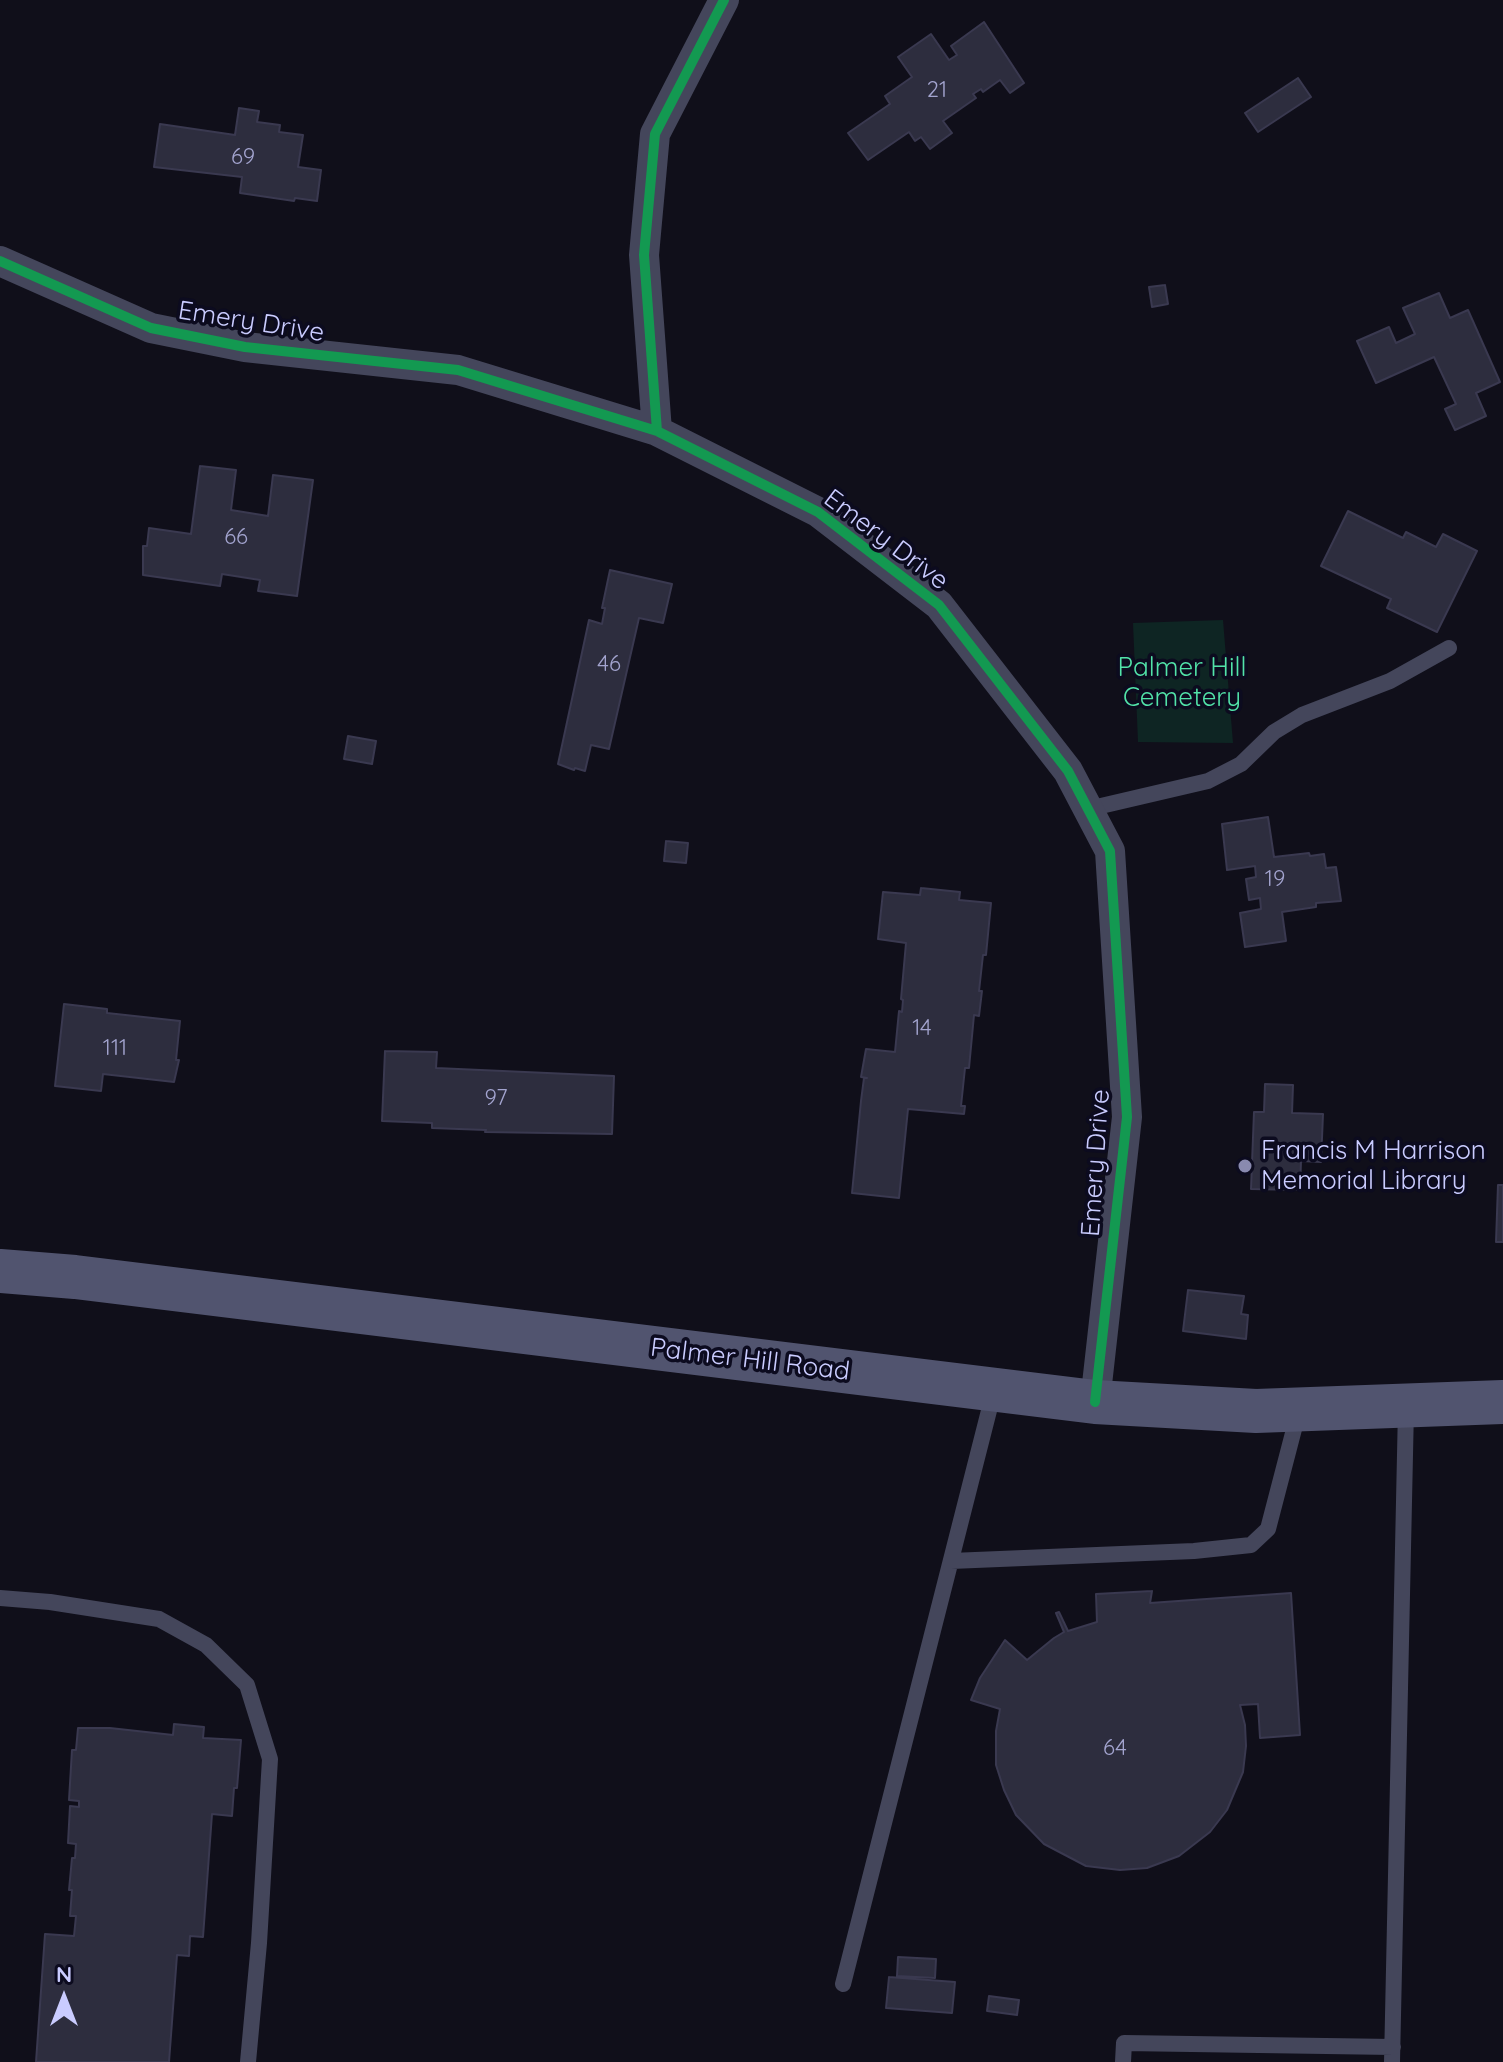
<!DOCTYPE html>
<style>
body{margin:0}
#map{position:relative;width:1503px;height:2062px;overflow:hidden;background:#100f1a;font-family:Quicksand,sans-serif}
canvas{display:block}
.north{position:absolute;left:24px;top:1958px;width:80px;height:80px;-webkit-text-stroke:6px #0c0b1f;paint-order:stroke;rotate:0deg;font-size:22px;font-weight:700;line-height:32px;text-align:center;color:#caccff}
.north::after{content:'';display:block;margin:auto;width:28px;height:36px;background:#caccff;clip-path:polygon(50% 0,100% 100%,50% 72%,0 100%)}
</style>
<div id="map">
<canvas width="1503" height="2062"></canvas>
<div class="north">N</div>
</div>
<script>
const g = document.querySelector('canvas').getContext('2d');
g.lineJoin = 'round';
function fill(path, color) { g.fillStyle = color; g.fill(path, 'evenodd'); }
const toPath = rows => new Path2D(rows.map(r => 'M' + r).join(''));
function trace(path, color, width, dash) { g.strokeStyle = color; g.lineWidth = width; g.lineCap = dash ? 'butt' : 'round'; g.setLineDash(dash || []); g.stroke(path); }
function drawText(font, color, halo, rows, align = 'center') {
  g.font = font + ' Quicksand,sans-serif'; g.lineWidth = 7; g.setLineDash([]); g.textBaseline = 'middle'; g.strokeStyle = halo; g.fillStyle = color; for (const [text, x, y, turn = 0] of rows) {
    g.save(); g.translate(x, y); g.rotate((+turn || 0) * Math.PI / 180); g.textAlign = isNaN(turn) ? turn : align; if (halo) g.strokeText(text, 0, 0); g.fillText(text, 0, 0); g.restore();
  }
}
fill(toPath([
 [1223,620,1233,743,1138,742,1133,623]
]), '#0e2523');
const building = toPath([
 [984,22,1024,83,1010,93,1000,80,983,92,981,89,973,94,976,98,943,121,952,133,930,149,921,137,915,141,909,132,868,160,848,133,890,104,885,96,912,77,898,57,931,34,949,60,957,55,951,46,984,22],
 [1298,78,1311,97,1258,132,1245,113,1298,78],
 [239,108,259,111,257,122,280,125,279,132,303,135,298,167,321,170,317,201,295,198,294,201,240,193,242,177,154,167,160,124,235,135,239,108],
 [1165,285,1168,304,1152,307,1149,287,1165,285],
 [1439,293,1450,318,1468,310,1500,382,1476,393,1486,416,1455,430,1445,409,1456,404,1434,357,1376,383,1357,341,1389,327,1396,343,1415,334,1403,308,1439,293],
 [200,466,236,470,231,510,268,516,273,475,313,480,297,596,258,591,260,580,222,574,220,586,143,575,143,546,147,546,149,528,191,534,200,466],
 [1348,511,1403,538,1406,532,1436,547,1443,534,1477,551,1437,632,1387,608,1391,599,1321,566,1348,511],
 [610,570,672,584,663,623,639,618,609,749,591,745,585,771,575,768,574,770,558,764,589,620,602,624,605,608,602,608,610,570],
 [348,736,376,741,372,764,344,759,348,736],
 [1268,817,1274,857,1309,853,1310,856,1324,854,1326,868,1336,867,1341,901,1316,903,1316,907,1282,912,1286,941,1245,947,1240,913,1261,909,1260,898,1249,900,1246,879,1256,877,1255,866,1227,870,1222,824,1268,817],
 [666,841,688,843,686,863,664,861,666,841],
 [921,888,960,892,959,900,991,903,986,955,983,955,979,991,982,991,979,1016,974,1015,969,1068,965,1068,961,1106,965,1106,964,1114,908,1109,899,1198,852,1193,861,1101,864,1078,867,1078,861,1077,866,1049,895,1052,899,1011,902,1012,903,1000,901,999,906,943,878,939,883,892,920,895,921,888],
 [64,1004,107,1009,107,1013,180,1021,176,1060,179,1060,174,1082,103,1074,101,1091,55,1086,64,1004],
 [385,1051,437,1052,436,1068,614,1076,612,1134,485,1132,486,1130,432,1128,432,1123,382,1121,385,1051],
 [1265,1084,1293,1085,1292,1113,1323,1114,1321,1162,1301,1161,1300,1190,1251,1189,1254,1112,1264,1112,1265,1084],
 [1498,1185,1503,1185,1503,1242,1496,1242,1498,1185],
 [1188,1290,1244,1296,1241,1314,1248,1315,1246,1339,1183,1331,1188,1290],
 [1152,1591,1150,1603,1291,1593,1300,1735,1260,1738,1258,1704,1240,1705,1245,1725,1246,1746,1243,1772,1227,1810,1210,1832,1179,1856,1147,1868,1120,1870,1086,1866,1044,1844,1016,1815,1004,1790,996,1765,996,1731,1000,1709,971,1700,980,1678,1005,1640,1027,1660,1054,1638,1064,1632,1056,1613,1059,1612,1068,1631,1097,1622,1096,1594,1152,1591],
 [174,1724,204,1727,203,1738,241,1740,237,1788,234,1788,232,1816,212,1814,203,1937,190,1936,189,1956,177,1955,169,2062,36,2062,45,1934,74,1936,76,1916,70,1916,72,1890,69,1890,72,1858,75,1858,76,1844,68,1843,70,1806,79,1807,79,1801,69,1800,72,1750,76,1750,78,1728,110,1728,173,1735,174,1724],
 [898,1957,936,1959,935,1978,897,1976,898,1957],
 [889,1977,955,1982,952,2013,886,2008,889,1977],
 [989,1996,1019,2000,1017,2015,987,2011,989,1996]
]);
fill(building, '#2d2d3e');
trace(building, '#3a3950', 2);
trace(toPath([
 [1088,809,1208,781,1241,764,1274,732,1302,715,1390,681,1449,648],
 [951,1561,1194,1551,1251,1545,1268,1529,1299,1410],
 [0,1598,50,1602,159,1619,206,1645,247,1685,270,1759,259,1943,248,2062],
 [843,1984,994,1391],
 [1123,2062,1124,2043,1393,2047],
 [1392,2062,1406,1408]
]), '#44465b', 16);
trace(toPath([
 [0,261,151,328,245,347,458,370,657,431,818,512,939,605,1068,771,1110,851,1127,1117,1095,1402],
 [657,431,644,255,655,134,724,0]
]), '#44465b', 30);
trace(toPath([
 [0,1271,75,1277,1095,1402,1256,1411,1503,1402]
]), '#51546f', 44);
trace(toPath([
 [0,261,151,328,245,347,458,370,657,431,818,512,939,605,1068,771,1110,851,1127,1117,1095,1402],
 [657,431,644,255,655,134,724,0]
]), '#139951', 10);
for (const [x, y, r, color] of [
 [1245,1166,8,"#898aaf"]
]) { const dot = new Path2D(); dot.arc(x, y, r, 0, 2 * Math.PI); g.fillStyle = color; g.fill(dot); trace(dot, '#0c0b1f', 3); }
drawText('22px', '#a3a4cf', null, [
 ["21",937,90],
 ["69",243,157],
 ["66",236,537],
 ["46",609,664],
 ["19",1275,879],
 ["14",922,1028],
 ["111",115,1048],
 ["97",496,1098],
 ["64",1115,1748]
]);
drawText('26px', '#caccff', '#0c0b1f', [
 ["Emery Drive",251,322,9],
 ["Emery Drive",886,540,37],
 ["Emery Drive",1096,1163,-86],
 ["Palmer Hill Road",750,1360,7]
]);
drawText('26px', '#52e3a9', '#0c0b1f', [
 ["Palmer Hill",1182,668],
 ["Cemetery",1182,698]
]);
drawText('26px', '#caccff', '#0c0b1f', [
 ["Francis M Harrison",1261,1151],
 ["Memorial Library",1261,1181]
], 'left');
</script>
